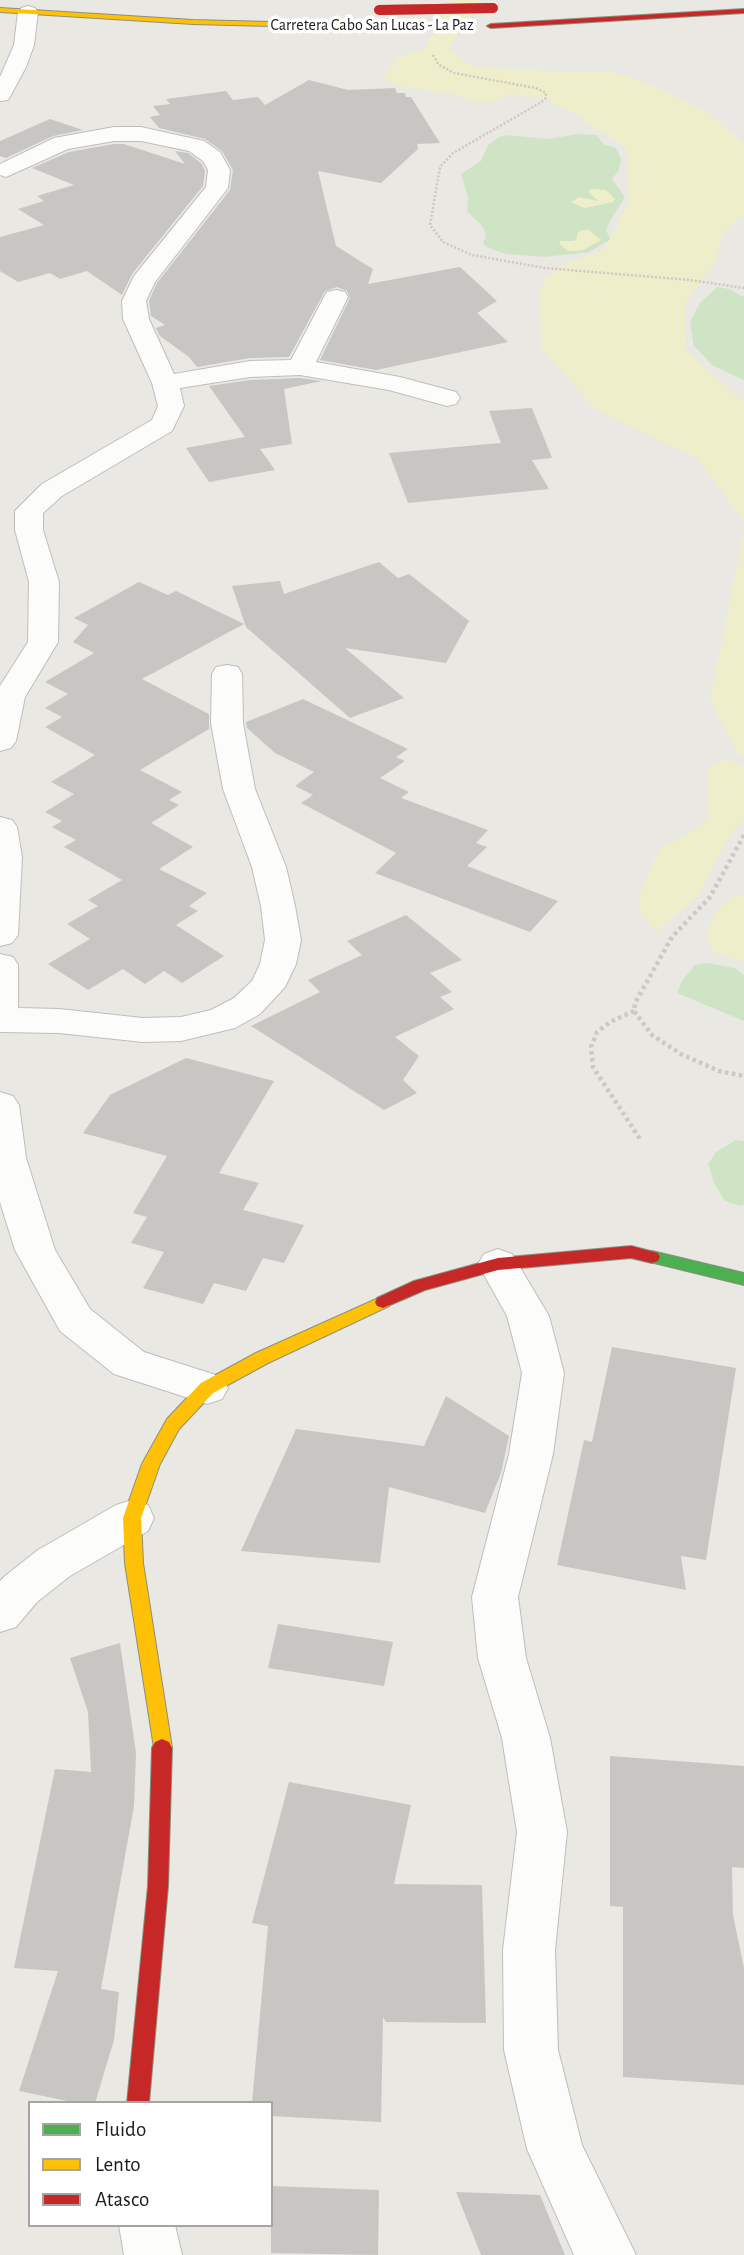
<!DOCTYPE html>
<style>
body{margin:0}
#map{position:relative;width:744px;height:2255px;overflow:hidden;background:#e9e8e3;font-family:"Alegreya Sans",sans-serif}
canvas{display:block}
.legend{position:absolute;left:28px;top:2101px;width:245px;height:126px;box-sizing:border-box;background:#fff;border:2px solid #a4a4a4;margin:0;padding:9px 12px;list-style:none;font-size:21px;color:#1b1b1b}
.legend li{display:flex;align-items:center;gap:14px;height:35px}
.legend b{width:35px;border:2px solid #a4a4a4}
</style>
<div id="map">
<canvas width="744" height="2255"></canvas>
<ul class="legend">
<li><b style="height:9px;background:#4caf50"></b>Fluido</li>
<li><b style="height:9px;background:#ffc107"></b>Lento</li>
<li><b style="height:9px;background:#c62828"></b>Atasco</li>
</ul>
</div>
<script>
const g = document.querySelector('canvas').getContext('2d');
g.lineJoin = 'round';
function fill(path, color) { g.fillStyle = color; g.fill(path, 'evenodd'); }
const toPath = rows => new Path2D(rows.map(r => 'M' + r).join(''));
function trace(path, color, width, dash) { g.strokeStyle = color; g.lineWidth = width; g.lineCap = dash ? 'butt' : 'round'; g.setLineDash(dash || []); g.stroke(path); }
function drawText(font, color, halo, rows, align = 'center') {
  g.font = font + ' "Alegreya Sans",sans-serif'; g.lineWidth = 7; g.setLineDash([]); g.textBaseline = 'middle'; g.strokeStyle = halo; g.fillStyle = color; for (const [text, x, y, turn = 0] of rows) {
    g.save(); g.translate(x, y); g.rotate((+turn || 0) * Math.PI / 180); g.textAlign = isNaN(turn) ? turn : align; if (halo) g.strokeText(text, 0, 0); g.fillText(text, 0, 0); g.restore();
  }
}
fill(toPath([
 [578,134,597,135,603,144,616,148,621,159,619,170,612,179,625,197,610,221,606,231,610,238,608,241,589,252,544,257,506,254,487,247,483,244,486,235,483,227,467,211,468,197,461,174,481,161,488,145,499,137,508,135,547,139],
 [717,287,729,289,744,297,744,380,712,365,694,346,690,323,700,303],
 [708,963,734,968,744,975,744,1021,677,993,682,981,695,965],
 [736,1140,744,1141,744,1205,740,1206,725,1201,715,1185,708,1164,716,1152]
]), '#cfe4c5');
fill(toPath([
 [451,0,480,0,448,48,471,66,516,70,613,72,657,87,707,112,744,144,744,214,722,234,716,260,685,304,686,350,744,403,744,522,697,458,596,410,542,349,539,296,544,280,564,264,605,249,629,201,626,148,575,114,542,98,507,94,492,101,472,102,457,95,394,85,383,76,400,57,425,49],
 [592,189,606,190,615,199,613,202,585,208,571,202,579,197,598,201,588,191],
 [583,230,589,230,601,240,583,250,575,251,568,251,560,244,560,241,574,241,577,238,577,233],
 [744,530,744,757,739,755,710,701],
 [726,759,744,766,744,820,729,836,699,894,658,931,641,917,639,897,659,849,687,835,709,818,707,769],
 [735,894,744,896,744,962,712,952,707,932,716,912]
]), '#eeefca');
fill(toPath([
 [309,80,348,90,395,88,397,93,405,93,406,97,411,97,440,143,417,144,418,149,381,183,318,171,336,246,373,269,368,284,460,267,497,301,477,313,508,342,376,370,320,360,350,298,347,291,337,287,325,291,289,357,250,358,197,367,189,357,160,336,156,328,165,325,151,316,149,301,157,283,230,190,233,170,222,151,205,139,159,128,150,117,160,115,153,106,170,104,166,99,226,91,233,100,258,97,265,105],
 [50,119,83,130,53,136,6,158,0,156,0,141],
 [114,144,124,144,185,164,175,151,188,153,201,163,205,171,203,186,132,274,122,295,87,271,60,279,50,273,18,282,0,271,0,237,44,225,18,209,44,201,37,196,74,185,32,168,69,152],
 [300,378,322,381,284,389,292,444,260,449,275,470,209,482,186,448,245,437,209,386,250,380],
 [532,408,552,458,532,460,549,489,408,503,389,453,501,443,489,411],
 [379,562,398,578,409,574,469,621,446,663,345,648,404,698,350,718,246,627,232,586,280,581,284,594],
 [139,582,168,595,176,591,244,624,142,679,209,714,209,729,140,770,182,792,169,800,179,805,151,823,193,847,159,869,207,893,189,906,198,911,176,925,224,956,182,983,164,971,145,984,123,969,88,990,48,964,90,939,67,924,98,906,88,900,122,880,64,847,76,840,52,827,62,821,45,812,74,794,51,782,95,755,45,727,62,717,45,708,68,694,45,682,94,653,73,642,88,625,74,618],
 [303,699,408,749,396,757,405,761,380,778,409,792,401,798,488,830,476,843,487,847,467,866,558,901,530,932,375,873,396,853,301,803,313,795,295,786,314,772,275,753,247,728,246,722],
 [406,915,462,960,430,973,452,992,440,997,454,1009,395,1037,419,1056,403,1080,417,1093,384,1110,251,1026,320,992,308,980,362,955,347,941],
 [186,1058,274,1081,219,1173,259,1183,243,1210,304,1225,284,1263,263,1258,246,1291,214,1283,203,1304,143,1288,164,1252,131,1243,147,1217,133,1213,167,1156,83,1133,110,1095],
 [612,1347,736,1368,706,1560,681,1556,686,1590,557,1565,584,1440,592,1442],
 [446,1396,509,1436,501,1473,485,1513,389,1487,380,1563,241,1551,296,1429,424,1446],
 [278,1624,393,1642,384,1686,268,1668],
 [120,1643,136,1753,134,1806,101,1989,119,1992,114,2040,95,2103,77,2103,19,2091,58,1971,14,1968,55,1769,91,1772,88,1712,70,1658],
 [610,1756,744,1766,744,1868,732,1867,733,1915,744,1968,744,2085,623,2077,623,1907,610,1906],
 [289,1782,411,1805,394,1884,482,1885,486,2023,386,2022,383,2017,381,2122,271,2116,271,2103,252,2103,268,1926,252,1923],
 [271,2186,379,2190,378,2255,271,2253],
 [456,2192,540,2195,565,2255,481,2255]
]), '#c7c6c3');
const street = toPath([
 [28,6,35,8,38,12,34,45,26,67,11,95,8,100,0,101,0,77,14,45,18,12,21,8,28,6],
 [114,127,141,127,204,141,220,152,230,170,228,188,155,282,146,301,149,319,174,374,250,361,291,360,324,297,327,292,336,290,345,292,348,297,316,362,400,377,456,392,460,398,456,404,447,406,389,390,300,375,250,377,180,388,184,406,172,431,62,496,43,513,43,530,59,582,58,642,25,697,16,741,11,748,0,751,0,686,28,642,29,582,15,530,15,511,42,484,152,420,158,406,152,383,123,319,122,301,134,276,206,187,208,170,203,161,189,151,141,141,114,141,68,149,6,177,0,175,0,164,54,138,114,127],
 [227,665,238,667,242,674,243,723,255,789,286,867,295,906,301,940,296,964,285,987,260,1014,235,1028,181,1041,143,1042,59,1033,0,1032,0,954,13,957,18,965,18,1008,59,1009,143,1018,181,1017,211,1010,234,998,252,981,260,964,265,940,261,906,252,867,223,789,211,723,212,674,216,667,227,665],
 [0,817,12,820,17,827,22,857,18,935,12,943,0,946,0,817],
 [0,1092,13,1096,19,1105,26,1158,55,1250,90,1309,144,1352,222,1377,228,1388,222,1399,207,1404,114,1374,60,1331,15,1250,0,1202,0,1092],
 [498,1249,512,1254,549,1316,564,1373,553,1454,518,1597,526,1658,550,1738,567,1832,555,1950,558,2050,582,2145,636,2255,574,2255,527,2149,504,2050,503,1950,517,1832,502,1738,478,1658,472,1597,509,1454,522,1373,507,1316,478,1264,484,1254,498,1249],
 [132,1500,148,1505,154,1518,148,1531,70,1576,37,1602,16,1627,0,1632,0,1581,5,1576,38,1550,116,1505,132,1500],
 [119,2225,175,2225,182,2255,124,2255,119,2225]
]);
const fast = toPath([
 [652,1251,744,1273,744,1285,646,1261,644,1257,646,1253,652,1251]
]);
const slow = toPath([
 [0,8,193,20,387,25,391,27,387,29,193,24,0,12,0,8],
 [383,1296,389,1298,391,1302,389,1306,268,1363,213,1393,179,1429,160,1464,141,1518,143,1563,172,1748,169,1754,162,1757,155,1754,125,1563,123,1518,142,1464,167,1419,201,1383,256,1353,383,1296]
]);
const jam = toPath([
 [744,9,744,13,491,28,487,26,491,24,744,9],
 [631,1246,658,1253,660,1257,658,1261,652,1263,631,1258,498,1270,425,1290,383,1308,377,1306,375,1302,377,1298,414,1281,498,1258,631,1246],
 [162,1739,169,1742,172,1748,168,1886,149,2103,127,2103,148,1886,152,1748,155,1742,162,1739]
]);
trace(street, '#bfbebc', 2);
trace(fast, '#8b907e', 2);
trace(slow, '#8b907e', 2);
trace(jam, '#8b907e', 2);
trace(toPath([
 [433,55,439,65,454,73,536,88,546,93,546,98,540,103,453,153,440,167,430,225,443,242,472,255,545,268,690,280,744,288]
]), '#cfc7c3', 2.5, [2, 2]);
trace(toPath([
 [744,835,710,897,672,937,635,1003,634,1011,652,1035,681,1054,719,1071,744,1076],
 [634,1011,610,1022,597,1032,591,1047,593,1067,640,1139]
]), '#cfc7c3', 4.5, [3.5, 3.5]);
fill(street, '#fcfcfb');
fill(fast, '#4caf50');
fill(slow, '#ffc107');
fill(jam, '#c62828');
const jamBridge = toPath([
 [379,10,493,8]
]);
trace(jamBridge, '#ba9fa0', 10, []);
trace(jamBridge, '#c62828', 10);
drawText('16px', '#1b1b1b', '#fff', [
 ["Carretera Cabo San Lucas - La Paz",372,25]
]);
</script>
